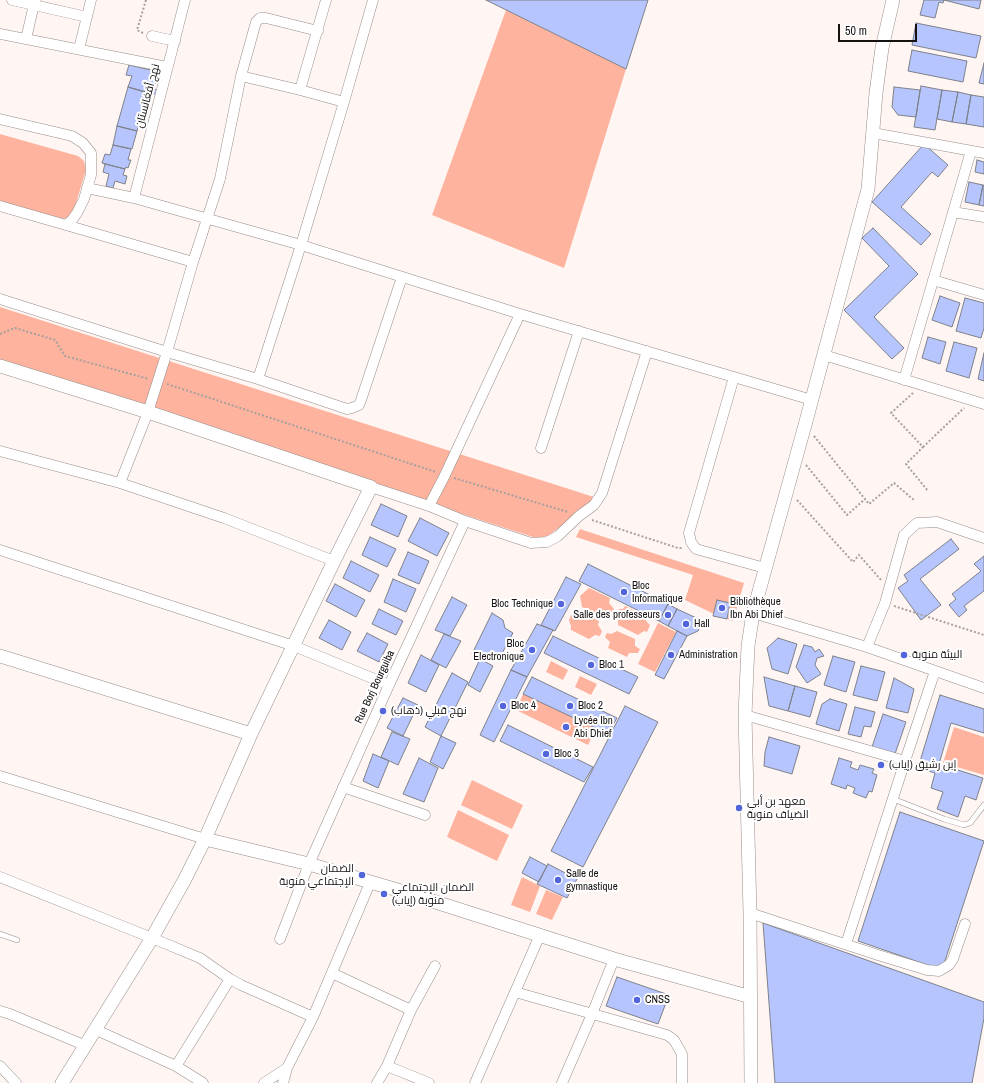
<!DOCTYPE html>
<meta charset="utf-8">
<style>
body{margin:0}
#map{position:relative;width:984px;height:1083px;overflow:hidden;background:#fff6f4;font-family:"Archivo Narrow",sans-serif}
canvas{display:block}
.scale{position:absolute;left:838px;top:24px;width:79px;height:18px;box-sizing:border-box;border:2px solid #161211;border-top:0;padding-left:5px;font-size:12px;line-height:14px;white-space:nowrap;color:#161211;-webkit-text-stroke:3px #fff;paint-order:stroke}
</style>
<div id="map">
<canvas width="984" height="1083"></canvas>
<div class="scale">50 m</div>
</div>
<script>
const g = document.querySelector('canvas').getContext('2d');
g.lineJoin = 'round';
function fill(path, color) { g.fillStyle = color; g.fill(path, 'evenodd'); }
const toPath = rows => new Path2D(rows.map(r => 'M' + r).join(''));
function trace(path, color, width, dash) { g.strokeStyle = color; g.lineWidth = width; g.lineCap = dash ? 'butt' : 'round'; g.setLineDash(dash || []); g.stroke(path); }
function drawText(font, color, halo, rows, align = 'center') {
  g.font = font + ' "Archivo Narrow",Cairo,sans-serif'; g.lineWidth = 4; g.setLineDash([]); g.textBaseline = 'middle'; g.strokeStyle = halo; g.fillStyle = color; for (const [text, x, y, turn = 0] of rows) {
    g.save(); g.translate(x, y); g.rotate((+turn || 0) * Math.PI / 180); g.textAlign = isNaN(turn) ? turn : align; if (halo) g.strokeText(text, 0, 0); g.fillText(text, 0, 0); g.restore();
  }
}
fill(toPath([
 [506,10,626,69,564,268,432,215],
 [0,134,78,156,84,161,86,170,73,213,67,218,58,220,0,204],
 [0,307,597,498,548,536,536,538,0,364],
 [580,529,744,583,733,621,714,614,685,600,693,575,576,537],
 [589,588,610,598,609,603,614,609,611,615,607,612,601,617,582,607,580,596],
 [625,606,647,617,646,621,650,625,647,632,644,631,638,635,618,625,618,620,616,618,619,609,623,609],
 [579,611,599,621,598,625,602,631,600,636,595,635,589,639,571,630,571,626,569,620,571,615,576,614],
 [658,623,676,632,655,672,638,664],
 [617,631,635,639,635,646,640,649,638,653,629,653,627,657,608,648,610,642,605,637,607,633,611,634],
 [551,661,568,670,563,680,546,672],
 [580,676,597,684,591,695,575,687],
 [523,694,596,728,588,745,516,710],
 [954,727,984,737,984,775,943,763],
 [472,780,523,805,512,829,461,805],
 [458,810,509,835,497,861,447,837],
 [522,877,540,886,530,912,511,905],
 [546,890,563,897,552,920,536,914]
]), '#feb39e');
const building = toPath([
 [486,0,648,0,626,69,486,0],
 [924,0,944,0,943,3,939,2,935,18,920,15,924,0],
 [944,0,981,0,979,9,944,0],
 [916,23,981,36,976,58,912,45,916,23],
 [912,50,967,61,963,82,908,71,912,50],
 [984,63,984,84,979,83,984,63],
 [129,65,155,71,154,77,157,78,154,89,159,91,158,95,128,87,132,76,126,75,129,65],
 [921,86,942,90,935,130,914,127,921,86],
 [128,87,147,93,137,131,117,126,128,87],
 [894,87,920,90,916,117,898,115,892,107,894,87],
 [942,90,958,92,952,122,937,119,942,90],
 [958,92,971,95,966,124,952,122,958,92],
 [971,95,984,97,984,127,966,124,971,95],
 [117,126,137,131,132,149,113,145,117,126],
 [924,144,948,165,938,177,932,172,901,207,931,234,921,245,872,202,924,144],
 [113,145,131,149,128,160,131,160,128,168,126,167,125,169,102,163,105,154,110,155,113,145],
 [977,160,984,162,984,174,975,172,977,160],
 [105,164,125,169,123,175,127,176,125,184,115,181,113,188,106,186,109,174,103,172,105,164],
 [969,182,983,185,979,205,965,202,969,182],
 [983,185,984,186,984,206,979,205,983,185],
 [873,228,918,274,874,317,904,348,892,359,844,310,889,266,862,238,873,228],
 [940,296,960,303,952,327,932,320,940,296],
 [965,298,984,303,984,328,981,338,956,331,965,298],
 [928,337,946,342,940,364,922,358,928,337],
 [954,342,977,348,969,378,946,371,954,342],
 [984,353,984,381,978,379,984,353],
 [381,504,407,516,398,537,371,525,381,504],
 [420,518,449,533,437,556,408,541,420,518],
 [370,537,396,549,387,567,362,555,370,537],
 [951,539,959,549,920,579,941,605,921,620,898,588,908,581,904,575,951,539],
 [408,552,429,561,419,584,398,575,408,552],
 [984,556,984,591,964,606,967,610,959,617,949,605,956,599,952,594,981,571,974,564,984,556],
 [351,561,379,575,370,592,343,578,351,561],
 [588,564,668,604,659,621,579,581,588,564],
 [566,577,581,584,555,631,541,625,566,577],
 [393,579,416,589,406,612,384,602,393,579],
 [335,584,365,600,356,617,326,601,335,584],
 [452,597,467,605,450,636,435,630,452,597],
 [717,600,730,603,727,619,713,616,717,600],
 [668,604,677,609,668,626,659,621,668,604],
 [379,609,403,621,396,635,372,624,379,609],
 [677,609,703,621,698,631,687,636,668,626,677,609],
 [492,613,503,620,505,628,513,633,499,659,487,654,484,661,472,654,492,613],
 [329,620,351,632,342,650,319,638,329,620],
 [537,624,553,630,527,677,511,670,537,624],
 [677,631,687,636,664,679,655,675,677,631],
 [367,633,388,644,379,662,357,651,367,633],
 [444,634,461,641,446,668,431,660,444,634],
 [553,636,638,677,629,694,544,653,553,636],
 [778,638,797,644,788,674,772,669,767,648,778,638],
 [804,645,812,647,815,652,819,649,824,656,817,658,815,665,821,674,807,683,796,667,804,645],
 [421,655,439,665,426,692,408,683,421,655],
 [833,656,855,662,846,692,824,685,833,656],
 [480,659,493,666,480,692,468,685,480,659],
 [861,666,885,672,877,701,853,695,861,666],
 [511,670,527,677,494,742,480,735,511,670],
 [452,673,468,682,441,736,425,727,452,673],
 [532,677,617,718,608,734,523,694,532,677],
 [764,677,795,686,788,711,769,706,764,677],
 [894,678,914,689,908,713,886,708,894,678],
 [795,686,817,692,810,717,788,711,795,686],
 [940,695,984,709,984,733,951,723,939,764,983,778,976,800,965,796,958,817,937,809,943,792,931,788,935,773,918,768,940,695],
 [403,698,418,705,403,736,387,728,403,698],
 [830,699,847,704,839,731,816,724,822,704,830,699],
 [625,706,658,722,583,867,551,851,625,706],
 [855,707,875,712,871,727,864,726,861,737,848,734,855,707],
 [883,714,906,722,895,754,872,747,883,714],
 [508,725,593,767,584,782,500,741,508,725],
 [392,732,410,739,398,765,381,757,392,732],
 [441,736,456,743,443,769,430,762,441,736],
 [769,737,800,746,792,774,764,766,765,752,769,737],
 [373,754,389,761,378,788,363,781,373,754],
 [419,758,438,768,424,802,403,794,419,758],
 [839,758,852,762,850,767,858,770,860,765,874,769,872,773,877,775,872,792,869,791,866,798,853,793,855,788,847,785,846,789,831,784,839,758],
 [900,812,984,841,942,970,858,941,900,812],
 [530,857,547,866,539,882,522,873,530,857],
 [548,864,577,879,567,898,537,884,548,864],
 [763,923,984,1002,984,1018,972,1083,775,1083,763,923],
 [617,977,669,995,658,1024,606,1006,617,977]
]);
fill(building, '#b6c5fd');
trace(building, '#7e8189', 1);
const service = toPath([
 [893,799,944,819,964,825,970,823,984,805],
 [0,934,17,940]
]);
const minor = toPath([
 [12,0,87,17],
 [0,34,167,67],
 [152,36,175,41],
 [26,39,35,0],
 [79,49,91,0],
 [241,76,300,90,344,102],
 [300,90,326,0],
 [0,119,72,136,83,143,91,153,91,175,84,199,77,213,72,220,66,225,0,206],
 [873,133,984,153],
 [87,188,134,198,301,245,520,314,812,400],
 [134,198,185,0],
 [953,212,984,217],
 [66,225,193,262],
 [933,280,984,295],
 [0,299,167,352,258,379,347,409,352,408,359,405,361,400,402,277],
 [824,355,984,404],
 [734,377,689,533,691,542,696,549,765,568],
 [258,379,301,245,344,102,373,0],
 [904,380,971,151],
 [541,448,579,331],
 [0,451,120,483,224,518,334,561],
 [120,483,148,412,167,352,193,262,220,179,241,76,256,22,260,18,266,18,318,31],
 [371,487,429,506,465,521,531,543,547,542,558,536,579,516,594,505,602,493,647,351],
 [429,506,445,475,520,314],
 [0,550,294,646,389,685],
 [753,613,867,647,984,688],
 [867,647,885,603,904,535,917,523,937,522,984,538],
 [745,715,905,761],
 [0,776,205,839],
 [343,787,425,815],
 [0,877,152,938,200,958,230,979,241,985,313,1017],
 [750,913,878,955,927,970,939,971,949,965,953,959,965,924],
 [280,939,309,864,389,685,465,521],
 [846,944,905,761,935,671],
 [332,973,411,1010],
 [515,992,667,1035,674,1040,682,1054,682,1083],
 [0,1011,10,1014,84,1045],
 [94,1029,176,1066,203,1083],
 [0,1066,16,1083],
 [176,1066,230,979],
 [264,1083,287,1068],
 [283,1083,287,1068,313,1017,370,883],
 [377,1083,387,1066],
 [429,1083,387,1066,411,1010,435,966],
 [475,1083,540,935],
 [562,1083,592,1014,614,959]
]);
const tertiary = toPath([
 [0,366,148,412,371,487,334,561,251,734,205,839,185,879,152,938,62,1083],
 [0,656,251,734],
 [205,839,309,864,401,891,614,959,751,997],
 [751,1083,750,913,745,715,748,646,753,613,805,425,868,189,876,93,882,48,893,0]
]);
trace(service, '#968c89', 6);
trace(minor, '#968c89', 11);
trace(tertiary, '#968c89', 14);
trace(toPath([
 [143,33,137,30,146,0],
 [0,334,15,328,55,340,65,356,149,379],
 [167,384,436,472],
 [913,393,891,413,923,447,906,464,928,491],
 [814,436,869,504,894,483,915,501],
 [923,447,964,408],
 [806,465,847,515,865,499],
 [454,478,568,512],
 [797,500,853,562,859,555,881,580],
 [592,520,678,548,683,548],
 [894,606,984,635]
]), '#a7a09e', 2, [2, 2]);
trace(service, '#fff', 5);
trace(minor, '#fff', 10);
trace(tertiary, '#fff', 13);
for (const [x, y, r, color] of [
 [624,592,4,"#5365db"],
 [561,604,4,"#5365db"],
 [722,608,4,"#5365db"],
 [668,615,4,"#5365db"],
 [686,624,4,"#5365db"],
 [532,650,4,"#5365db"],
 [671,655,4,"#5365db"],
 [904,655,4,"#5365db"],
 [591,665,4,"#5365db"],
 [503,706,4,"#5365db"],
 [570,706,4,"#5365db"],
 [383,711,4,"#5365db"],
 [566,727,4,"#5365db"],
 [546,754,4,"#5365db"],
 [881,765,4,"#5365db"],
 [739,808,4,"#5365db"],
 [362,875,4,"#5365db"],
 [558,880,4,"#5365db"],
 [384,894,4,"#5365db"],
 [637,1000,4,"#5365db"]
]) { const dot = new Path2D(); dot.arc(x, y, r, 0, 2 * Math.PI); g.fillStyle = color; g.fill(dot); trace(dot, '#fff', 1.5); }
drawText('11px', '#161211', '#fff', [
 ["نهج أفغانستان",148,96,-75],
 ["Rue Borj Bourguiba",375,687,-65]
]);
drawText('11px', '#161211', '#fff', [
 ["Bloc",632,586],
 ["Informatique",632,599],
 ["Bibliothèque",730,602],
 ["Ibn Abi Dhief",730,615],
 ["Bloc Technique",553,604,"right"],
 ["Salle des professeurs",660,615,"right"],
 ["Hall",694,624],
 ["Bloc",524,644,"right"],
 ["Electronique",524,657,"right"],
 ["Administration",679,655],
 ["البيئة منوبة",912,655],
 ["Bloc 1",599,665],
 ["Bloc 4",511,706],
 ["Bloc 2",578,706],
 ["نهج قبلي (ذهاب)",391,711],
 ["Lycée Ibn",574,721],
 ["Abi Dhief",574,734],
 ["Bloc 3",554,754],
 ["إبن رشيق (إياب)",889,765],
 ["معهد بن أبي",747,802],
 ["الضياف منوبة",747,815],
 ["الضمان",354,869,"right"],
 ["الإجتماعي منوبة",354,882,"right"],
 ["Salle de",566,874],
 ["gymnastique",566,887],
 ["الضمان الإجتماعي",392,888],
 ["منوبة (إياب)",392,901],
 ["CNSS",645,1000]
], 'left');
</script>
